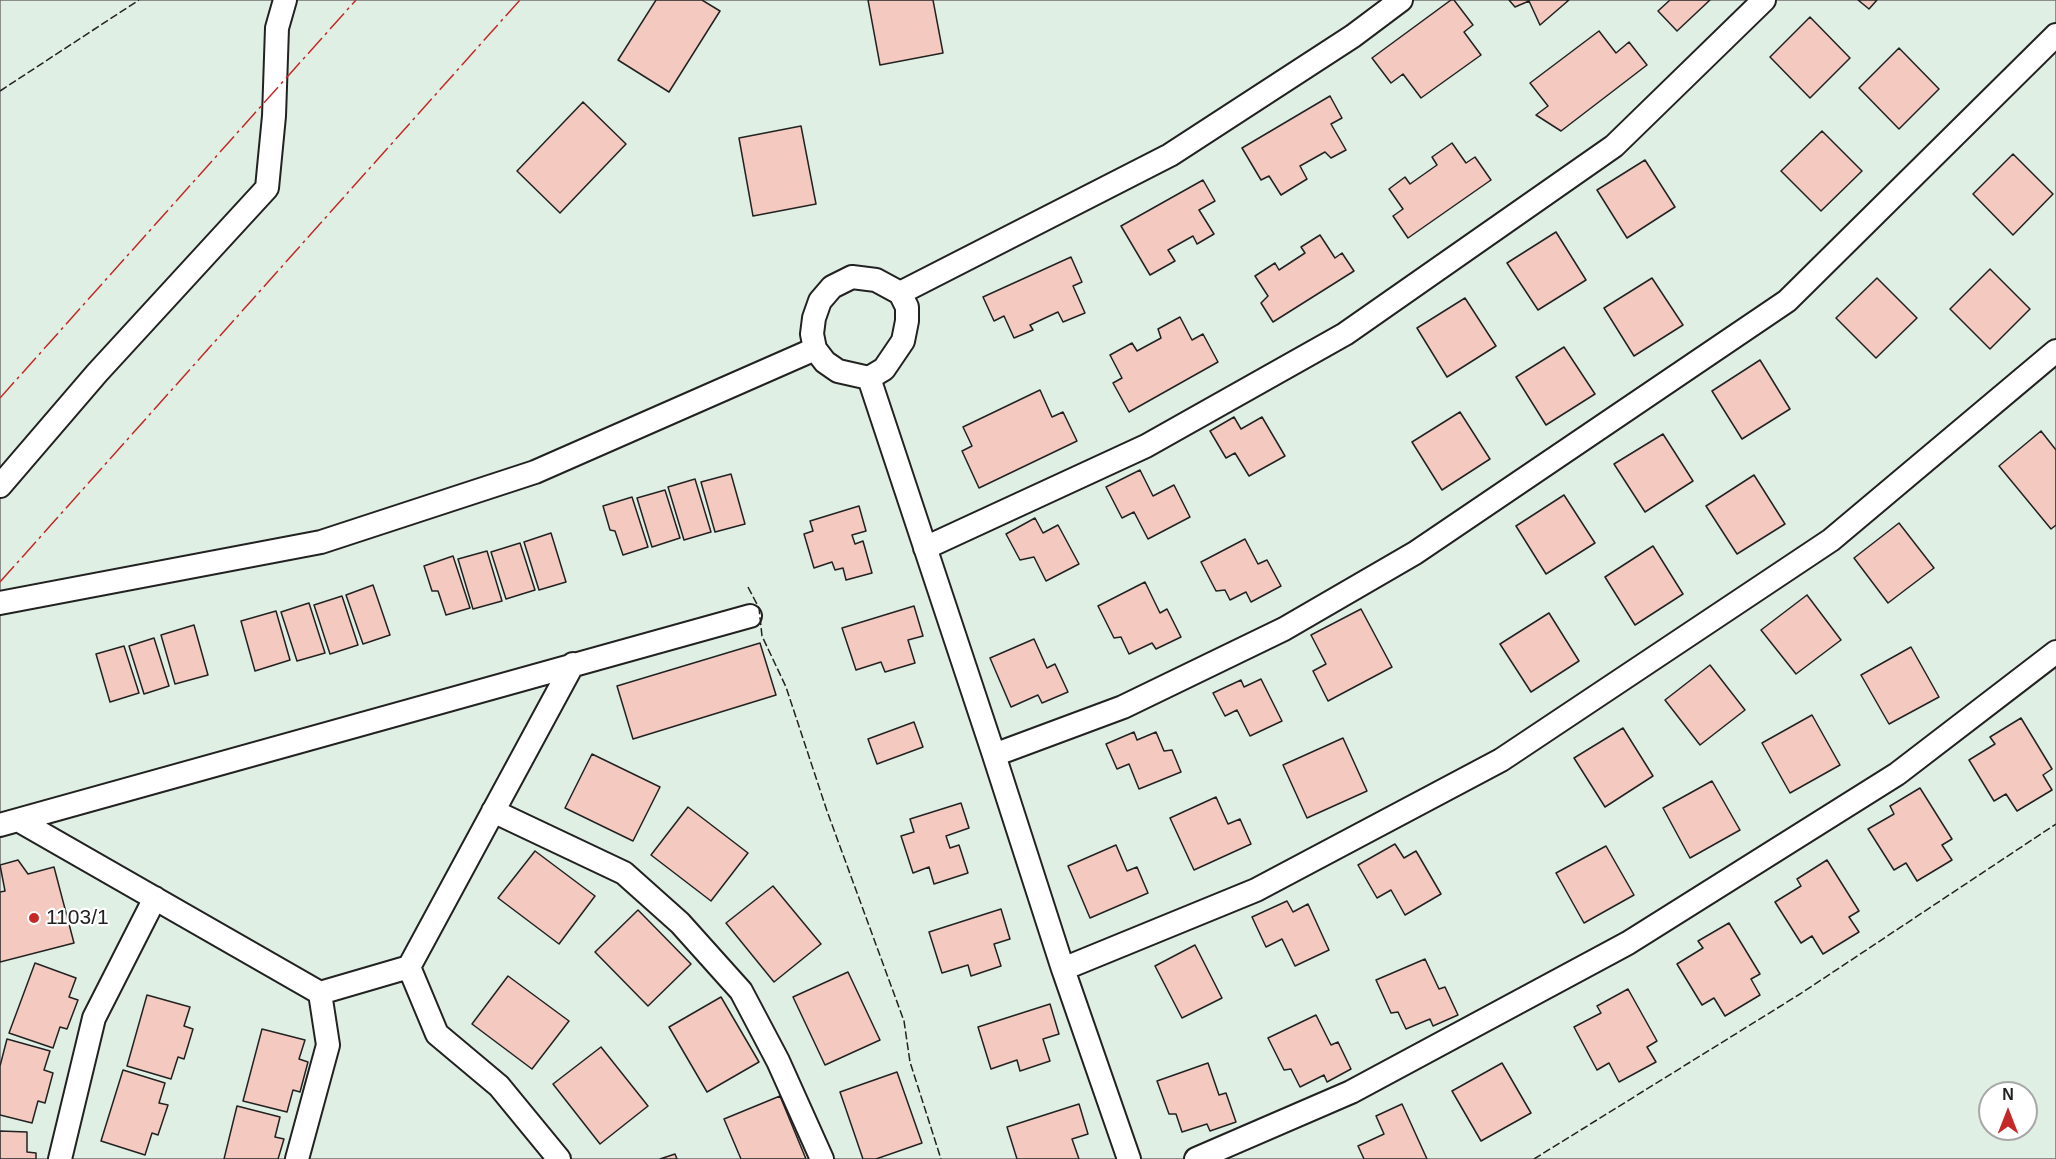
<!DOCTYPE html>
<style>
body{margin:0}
#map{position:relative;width:2056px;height:1159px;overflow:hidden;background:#fff;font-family:Arial,sans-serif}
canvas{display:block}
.north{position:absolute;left:1978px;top:1081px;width:60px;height:60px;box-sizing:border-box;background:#fff;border:2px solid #a7a7a7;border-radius:50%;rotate:0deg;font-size:16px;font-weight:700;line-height:24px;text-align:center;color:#222}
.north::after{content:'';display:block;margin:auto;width:21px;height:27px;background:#c62828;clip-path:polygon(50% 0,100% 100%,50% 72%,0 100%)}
</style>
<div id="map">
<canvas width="2056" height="1159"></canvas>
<div class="north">N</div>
</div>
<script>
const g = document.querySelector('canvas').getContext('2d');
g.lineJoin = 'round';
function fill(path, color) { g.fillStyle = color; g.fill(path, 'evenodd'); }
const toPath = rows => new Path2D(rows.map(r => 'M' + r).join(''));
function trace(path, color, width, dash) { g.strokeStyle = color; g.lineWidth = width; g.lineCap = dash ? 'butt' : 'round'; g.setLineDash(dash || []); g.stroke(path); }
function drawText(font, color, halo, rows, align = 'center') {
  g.font = font + ' Arial,sans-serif'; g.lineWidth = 4.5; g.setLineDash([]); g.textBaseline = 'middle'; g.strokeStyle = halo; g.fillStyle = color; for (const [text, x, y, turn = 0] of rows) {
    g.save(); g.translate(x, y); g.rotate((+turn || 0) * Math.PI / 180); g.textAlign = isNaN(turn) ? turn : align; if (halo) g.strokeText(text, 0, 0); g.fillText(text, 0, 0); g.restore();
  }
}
const green = toPath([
 [0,0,2056,0,2056,1159,0,1159,0,0],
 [1990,1093,2026,1093,2026,1129,1990,1129,1990,1093]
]);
fill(green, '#e0efe3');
trace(green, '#6f6f6f', 1.5);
const building = toPath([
 [656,0,702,0,720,11,669,92,618,60,656,0],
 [868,0,933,0,943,53,880,65,868,0],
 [1451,0,1454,0,1473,25,1464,32,1481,55,1421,98,1403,74,1391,83,1372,58,1451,0],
 [1509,0,1569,0,1540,25,1529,1,1515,7,1509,0],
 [1670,0,1710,0,1677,31,1658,11,1670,0],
 [1858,0,1877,0,1869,9,1858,0],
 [1810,17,1850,58,1810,98,1770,57,1810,17],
 [1599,31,1616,53,1629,42,1647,65,1561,131,1536,115,1548,106,1530,83,1599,31],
 [1899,48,1939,89,1899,129,1859,88,1899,48],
 [1330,96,1342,118,1331,124,1346,150,1331,158,1325,152,1300,166,1307,179,1281,195,1269,176,1261,180,1242,148,1330,96],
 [583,102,626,144,560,213,517,171,583,102],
 [801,126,816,204,753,216,739,138,801,126],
 [1822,131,1862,171,1821,211,1781,171,1822,131],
 [1452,143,1466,163,1475,157,1491,180,1408,238,1393,216,1403,209,1389,189,1405,177,1410,184,1437,165,1432,157,1452,143],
 [2013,154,2053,194,2013,235,1973,194,2013,154],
 [1645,160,1675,207,1627,238,1597,190,1645,160],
 [1203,180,1215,201,1199,210,1214,234,1197,244,1193,236,1168,250,1175,261,1150,275,1121,226,1203,180],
 [1556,232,1586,280,1538,310,1507,263,1556,232],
 [1320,235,1335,258,1342,253,1354,271,1273,322,1261,303,1268,296,1255,276,1275,263,1279,270,1305,253,1301,247,1320,235],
 [1071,257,1082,282,1073,286,1085,313,1063,322,1058,312,1030,325,1033,330,1014,338,1004,316,994,321,983,297,1071,257],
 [1990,269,2030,309,1990,349,1950,309,1990,269],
 [1652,278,1683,325,1634,356,1604,308,1652,278],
 [1877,278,1917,318,1876,358,1836,318,1877,278],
 [1465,298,1496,346,1447,377,1417,328,1465,298],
 [1180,317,1192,340,1203,334,1218,362,1129,412,1113,383,1122,378,1110,355,1132,343,1137,351,1161,338,1158,329,1180,317],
 [1564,347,1595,394,1546,425,1516,377,1564,347],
 [1760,360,1790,409,1742,439,1712,391,1760,360],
 [1040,390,1052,417,1063,412,1077,441,979,488,962,451,972,446,963,427,1040,390],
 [1460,412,1490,459,1442,490,1412,442,1460,412],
 [1234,417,1241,429,1262,417,1285,456,1249,476,1235,453,1226,458,1210,431,1234,417],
 [2041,431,2056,450,2056,525,2051,529,1999,466,2041,431],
 [1663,434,1693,481,1645,512,1614,464,1663,434],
 [1140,470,1153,496,1174,485,1190,517,1148,539,1134,512,1122,518,1106,487,1140,470],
 [731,474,745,524,715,532,701,482,731,474],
 [1754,475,1785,524,1737,554,1706,506,1754,475],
 [695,479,711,532,684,540,668,487,695,479],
 [665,490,680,538,652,547,637,498,665,490],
 [1564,495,1595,543,1546,574,1516,526,1564,495],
 [632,497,648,547,623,555,615,531,610,530,603,506,632,497],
 [859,506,866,531,852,535,855,544,863,541,872,573,846,580,843,568,835,570,832,562,814,568,804,534,813,531,810,521,859,506],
 [1035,518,1043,533,1058,525,1079,564,1046,581,1034,557,1020,560,1006,534,1035,518],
 [1899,523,1934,568,1888,603,1854,558,1899,523],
 [551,533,566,582,539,590,524,542,551,533],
 [1245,539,1258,564,1267,560,1281,586,1251,602,1246,592,1230,600,1225,590,1216,591,1201,562,1245,539],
 [520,543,535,590,506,599,491,552,520,543],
 [1653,546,1683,594,1635,625,1605,577,1653,546],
 [487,551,502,601,473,609,458,559,487,551],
 [453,556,470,608,446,615,438,591,432,591,424,566,453,556],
 [1145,582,1160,613,1167,609,1181,637,1156,649,1152,643,1129,654,1121,637,1114,638,1098,606,1145,582],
 [373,585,390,635,363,644,346,595,373,585],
 [1807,595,1841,640,1796,674,1761,630,1807,595],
 [342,596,358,645,330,654,314,605,342,596],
 [309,603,325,653,297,661,281,612,309,603],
 [914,606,923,636,908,640,915,663,885,672,881,662,856,670,842,628,914,606],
 [1361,609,1392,667,1328,701,1313,671,1326,664,1311,635,1361,609],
 [276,611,290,660,255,671,241,621,276,611],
 [1549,613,1579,661,1531,692,1500,644,1549,613],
 [194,625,208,675,175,684,161,635,194,625],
 [154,638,169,686,144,694,129,646,154,638],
 [1034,639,1047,668,1055,664,1068,692,1042,703,1038,695,1011,707,990,658,1034,639],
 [760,643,776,695,633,739,617,686,760,643],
 [124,646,139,693,110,702,96,654,124,646],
 [1911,647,1939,697,1889,724,1861,675,1911,647],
 [1710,665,1745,710,1700,745,1665,700,1710,665],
 [1261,679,1282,721,1250,736,1237,710,1225,716,1213,693,1241,680,1244,687,1261,679],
 [1812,715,1840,765,1790,793,1762,743,1812,715],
 [2021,718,2052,769,2043,775,2052,790,2017,811,2006,794,1994,801,1969,760,1995,744,1990,737,2021,718],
 [914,722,923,747,877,764,868,739,914,722],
 [1623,728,1653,776,1605,807,1574,758,1623,728],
 [1134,732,1137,740,1156,732,1164,751,1172,750,1181,772,1139,789,1129,764,1117,769,1106,744,1134,732],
 [1343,738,1367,791,1307,818,1283,765,1343,738],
 [592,754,660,787,633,841,565,808,592,754],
 [1712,781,1740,830,1690,858,1663,808,1712,781],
 [1920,788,1952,839,1942,845,1952,860,1917,881,1906,863,1894,870,1868,829,1894,814,1890,806,1920,788],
 [1216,797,1228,824,1240,819,1251,844,1194,870,1170,818,1216,797],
 [961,803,969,828,946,836,950,848,959,845,968,873,934,884,929,867,913,873,901,836,914,832,910,819,961,803],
 [688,807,748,853,711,901,651,855,688,807],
 [1395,844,1404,858,1416,851,1441,894,1405,915,1391,890,1377,898,1358,865,1395,844],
 [1116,845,1127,871,1137,867,1148,893,1090,918,1068,866,1116,845],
 [1606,846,1634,895,1584,923,1556,873,1606,846],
 [535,851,595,896,559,944,498,898,535,851],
 [18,860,28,874,54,867,74,943,0,962,0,892,5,891,0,865,18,860],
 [1827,860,1859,911,1849,917,1859,932,1823,954,1812,936,1801,943,1775,902,1801,886,1797,879,1827,860],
 [773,886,821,944,774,982,726,923,773,886],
 [1287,901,1293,912,1308,904,1329,950,1295,966,1282,939,1266,947,1252,917,1287,901],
 [1001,909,1010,939,994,944,1001,966,971,976,968,965,942,973,929,932,1001,909],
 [638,910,691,964,648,1006,595,952,638,910],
 [1729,923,1760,974,1751,979,1760,995,1725,1016,1714,998,1702,1005,1677,964,1703,948,1698,941,1729,923],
 [1195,945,1222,998,1182,1018,1155,966,1195,945],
 [1425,959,1439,989,1445,987,1458,1015,1433,1026,1430,1019,1406,1029,1398,1012,1391,1013,1376,980,1425,959],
 [35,963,76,978,69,997,78,1000,67,1029,60,1027,53,1048,9,1033,35,963],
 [848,972,880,1040,825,1065,793,997,848,972],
 [508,976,569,1021,532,1069,472,1024,508,976],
 [1628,989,1657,1041,1647,1047,1656,1062,1619,1082,1609,1063,1597,1070,1574,1027,1601,1013,1597,1006,1628,989],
 [147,995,190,1007,184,1026,193,1029,184,1059,178,1057,171,1079,127,1066,147,995],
 [721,997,759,1062,707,1092,669,1027,721,997],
 [1050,1004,1059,1034,1043,1039,1050,1061,1020,1071,1017,1060,991,1069,978,1027,1050,1004],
 [1316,1015,1331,1045,1338,1042,1351,1069,1327,1082,1324,1075,1300,1087,1291,1069,1284,1070,1268,1038,1316,1015],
 [262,1029,305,1040,299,1059,308,1062,300,1092,293,1090,287,1112,243,1101,262,1029],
 [7,1039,50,1051,44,1070,53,1073,45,1103,38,1101,32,1123,0,1115,0,1066,7,1039],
 [601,1047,648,1106,600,1144,553,1084,601,1047],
 [1208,1063,1219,1095,1226,1093,1236,1122,1210,1131,1207,1124,1182,1132,1176,1114,1169,1114,1157,1081,1208,1063],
 [1502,1063,1531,1113,1481,1141,1452,1091,1502,1063],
 [123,1070,165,1083,159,1103,168,1105,158,1135,152,1133,145,1155,101,1141,123,1070],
 [897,1072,922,1143,876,1159,863,1159,840,1092,897,1072],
 [780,1096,806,1159,741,1159,724,1119,780,1096],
 [1079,1104,1088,1134,1072,1139,1079,1159,1017,1159,1007,1127,1079,1104],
 [1402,1104,1427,1159,1364,1159,1358,1146,1384,1134,1376,1116,1402,1104],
 [237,1106,280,1117,275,1137,284,1139,278,1159,224,1159,237,1106],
 [0,1131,27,1132,27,1152,36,1153,36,1159,0,1159,0,1131],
 [675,1154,677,1159,660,1159,675,1154]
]);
fill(building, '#f3c9c0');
trace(building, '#222', 1.5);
const street = toPath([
 [815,349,812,334,814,318,820,301,832,287,852,277,876,280,900,293,1170,155,1353,36,1401,0],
 [869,378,994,755,1123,707,1284,629,1415,553,1787,301,2056,35],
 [0,486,97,373,267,188,274,116,277,28,285,0],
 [925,548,1146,446,1345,334,1614,146,1764,0],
 [0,603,321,542,535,472,815,349,825,362,838,371,869,378,884,369,903,341,907,321,907,307,900,293],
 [994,755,1063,969,1256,890,1501,760,1831,540,2056,351],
 [493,811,624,873,680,923,741,991,778,1061,822,1159],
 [18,820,320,993,409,967,573,664],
 [0,825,750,616],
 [409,967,437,1034,499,1086,559,1159],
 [1063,969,1129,1159],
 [60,1159,94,1018,155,898],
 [297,1159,328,1045,320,993],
 [1196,1159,1351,1092,1628,943,1897,774,2056,652]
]);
trace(street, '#222', 26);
trace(street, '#fff', 22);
trace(toPath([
 [0,91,139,0],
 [748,587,759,608,762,636,786,687,827,811,904,1021,910,1062,941,1159],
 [1534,1159,1800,994,2056,824]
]), '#222', 1.5, [8, 3]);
trace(toPath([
 [0,398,356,0],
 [0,582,520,0]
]), '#c62828', 1.5, [21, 4.5, 3, 4.5]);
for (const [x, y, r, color] of [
 [34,918,6,"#c62828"]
]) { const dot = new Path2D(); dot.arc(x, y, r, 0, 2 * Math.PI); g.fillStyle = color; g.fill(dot); trace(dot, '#fff', 2); }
drawText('21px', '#222', '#fff', [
 ["1103/1",46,918]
], 'left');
</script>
